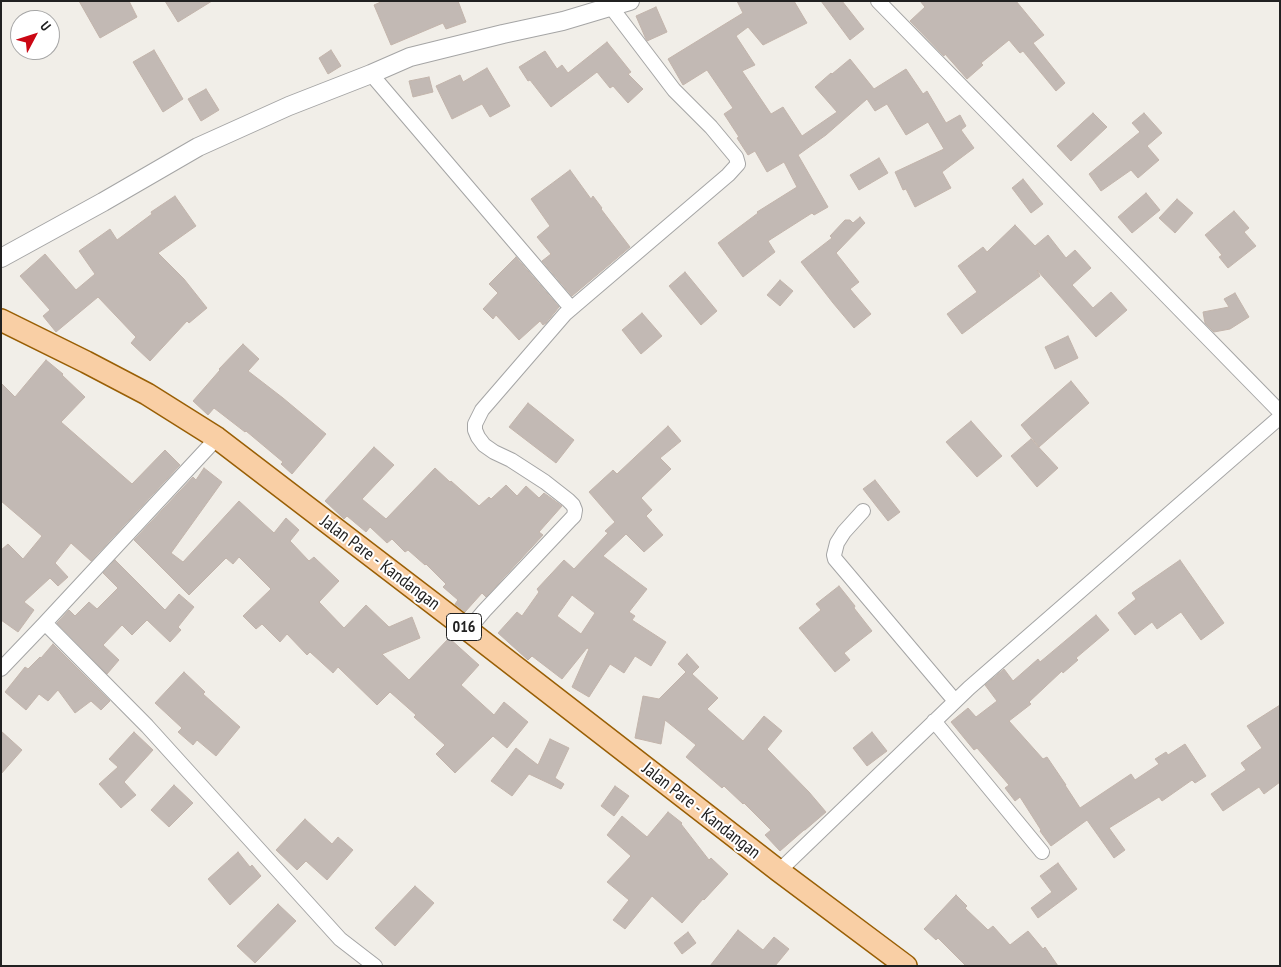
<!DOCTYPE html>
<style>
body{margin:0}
#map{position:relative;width:1281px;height:967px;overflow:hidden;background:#f1eee8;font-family:"PT Sans Narrow",sans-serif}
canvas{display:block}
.frame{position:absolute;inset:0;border:2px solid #212121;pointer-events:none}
.north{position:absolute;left:10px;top:10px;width:50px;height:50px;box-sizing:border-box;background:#fff;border:1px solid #a6a6a6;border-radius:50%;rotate:50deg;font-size:14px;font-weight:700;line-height:20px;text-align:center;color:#212121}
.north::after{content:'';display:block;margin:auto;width:18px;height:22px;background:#cb0714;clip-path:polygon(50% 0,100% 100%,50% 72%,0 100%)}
</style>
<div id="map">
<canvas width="1281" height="967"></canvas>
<div class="frame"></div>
<div class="north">U</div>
</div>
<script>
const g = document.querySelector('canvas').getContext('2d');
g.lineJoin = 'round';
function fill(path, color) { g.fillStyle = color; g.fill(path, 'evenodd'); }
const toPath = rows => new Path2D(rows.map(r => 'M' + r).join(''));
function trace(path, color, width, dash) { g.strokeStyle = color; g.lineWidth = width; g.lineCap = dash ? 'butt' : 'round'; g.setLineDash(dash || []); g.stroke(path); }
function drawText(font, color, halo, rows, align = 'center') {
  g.font = font + ' "PT Sans Narrow",sans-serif'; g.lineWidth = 4; g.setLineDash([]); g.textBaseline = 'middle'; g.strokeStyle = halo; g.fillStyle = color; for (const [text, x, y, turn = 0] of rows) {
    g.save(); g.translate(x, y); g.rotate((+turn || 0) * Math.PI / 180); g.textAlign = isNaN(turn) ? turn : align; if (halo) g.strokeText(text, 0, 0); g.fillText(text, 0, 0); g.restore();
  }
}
const building = toPath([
 [79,1,129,1,137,17,100,38,79,1],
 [165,1,212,1,178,22,165,1],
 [383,1,458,1,466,22,446,29,443,23,391,45,374,5,383,1],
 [737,1,794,1,807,23,763,45,748,27,736,36,755,65,742,71,771,114,783,107,802,136,837,112,815,87,831,73,832,74,850,59,874,89,906,69,923,94,927,91,946,123,960,115,966,126,961,130,974,148,942,172,951,188,915,207,906,189,903,190,895,172,944,149,928,122,906,135,887,104,875,111,867,99,826,135,798,155,828,207,814,215,812,213,768,241,775,252,743,277,718,243,758,213,757,212,797,187,784,162,767,172,755,151,748,155,737,138,739,137,724,114,733,108,707,70,683,85,668,59,743,13,737,1],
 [821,1,842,1,864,29,850,40,821,1],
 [920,1,1016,1,1044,35,1033,43,1065,83,1056,91,1023,51,1020,53,1009,40,981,63,983,65,967,79,945,54,944,56,910,21,925,7,920,1],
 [656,7,667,32,647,41,645,37,636,16,656,7],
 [607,42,631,72,628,74,643,89,628,103,613,86,610,88,597,72,551,107,530,80,528,81,519,67,545,51,557,69,562,65,568,73,607,42],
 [154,50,183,99,163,112,133,62,154,50],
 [331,50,341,66,328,74,319,58,331,50],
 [487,68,510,106,490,117,482,104,452,119,436,86,460,75,463,82,487,68],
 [429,77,433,92,413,97,409,81,429,77],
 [206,89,219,110,201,121,188,99,206,89],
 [1093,113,1107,127,1071,161,1057,146,1093,113],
 [1144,113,1162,133,1147,146,1159,160,1138,178,1131,170,1101,191,1089,174,1140,132,1132,123,1144,113],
 [879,158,888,173,859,190,850,175,879,158],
 [570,170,591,199,593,196,602,208,601,209,630,247,572,296,542,261,551,254,537,237,550,226,531,199,570,170],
 [1023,179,1043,204,1031,213,1012,188,1023,179],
 [1146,193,1160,210,1132,233,1118,217,1146,193],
 [175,196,196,226,158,253,184,279,207,308,189,323,187,321,150,361,131,343,136,337,98,297,56,332,43,316,50,310,20,276,45,254,76,290,95,274,79,251,110,229,117,240,152,214,151,212,175,196],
 [1177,199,1193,213,1175,233,1159,218,1177,199],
 [1234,211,1249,228,1244,232,1256,246,1228,268,1219,257,1222,255,1205,235,1234,211],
 [860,217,865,223,836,253,859,282,850,289,871,314,854,328,833,303,801,262,832,238,830,236,845,220,850,220,853,223,860,217],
 [1015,225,1035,246,1048,235,1066,258,1075,250,1091,268,1072,285,1093,308,1111,292,1127,310,1096,337,1037,270,1040,276,962,334,947,314,977,292,958,266,983,247,987,252,1015,225],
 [516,257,559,307,546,323,543,325,540,321,519,340,496,315,493,319,483,309,498,293,489,284,516,257],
 [685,272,717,311,701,325,669,286,685,272],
 [780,280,793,291,780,306,767,295,780,280],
 [1235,293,1249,317,1230,329,1214,332,1205,323,1203,312,1229,307,1224,299,1235,293],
 [642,313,662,336,641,354,622,330,642,313],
 [1068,336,1078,358,1055,369,1045,347,1068,336],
 [243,344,259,359,248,371,283,398,326,434,292,474,281,464,283,462,246,431,245,432,214,408,208,415,193,401,220,370,219,369,243,344],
 [46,360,63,374,62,375,85,397,61,422,132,484,165,450,180,465,91,561,71,543,55,563,68,577,58,586,50,578,24,602,34,610,18,632,1,620,1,550,8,544,23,559,42,536,1,501,1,383,15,397,46,360],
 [1071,381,1089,403,1039,447,1021,425,1071,381],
 [528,403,574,440,556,463,509,427,528,403],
 [971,421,1002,456,977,477,946,442,971,421],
 [668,426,681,441,660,458,671,469,641,498,652,510,646,516,663,535,644,552,626,534,603,556,647,589,629,612,635,616,632,620,666,642,651,666,635,656,624,673,610,664,589,697,572,687,589,649,587,648,562,679,532,656,528,660,498,633,517,612,522,616,539,592,537,589,564,560,574,569,608,533,605,531,615,522,589,492,613,470,617,474,668,426],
 [572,595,595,613,581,634,557,616,572,595],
 [1031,439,1058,468,1037,487,1011,456,1031,439],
 [374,447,394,465,362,499,386,519,435,468,450,482,451,481,479,506,489,497,491,499,506,485,517,496,526,486,539,498,544,493,562,506,539,532,543,535,508,573,486,597,482,593,465,612,455,604,458,600,443,587,446,584,426,564,425,565,408,550,405,552,392,539,387,543,370,527,366,532,347,516,344,519,325,501,374,447],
 [204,468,222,482,171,553,183,562,239,501,274,533,286,518,299,530,290,541,309,561,314,557,339,581,319,602,344,628,366,605,389,627,412,617,420,638,382,654,409,680,449,638,479,665,461,685,494,715,504,702,528,722,507,748,493,736,455,773,436,754,445,745,414,717,416,715,390,692,377,705,338,667,333,673,310,652,307,655,287,634,280,642,262,624,256,629,243,616,271,589,239,557,233,564,226,558,189,595,134,540,193,477,196,480,204,468],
 [875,480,900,512,888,521,863,489,875,480],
 [115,560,165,610,179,594,194,607,178,627,181,630,170,642,147,620,132,635,122,625,103,645,119,660,107,674,57,623,69,610,75,616,89,602,97,609,118,588,103,573,115,560],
 [1180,560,1224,623,1201,640,1181,612,1157,629,1152,622,1135,635,1118,613,1136,599,1132,593,1180,560],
 [839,586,855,606,854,608,872,631,844,653,850,660,835,672,799,628,821,610,816,604,839,586],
 [1096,615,1109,630,1076,658,1078,660,1063,673,1062,671,1029,702,1031,704,1009,721,1043,759,1047,757,1066,785,1065,785,1080,808,1131,774,1135,780,1159,764,1155,759,1166,752,1168,755,1185,744,1206,776,1195,783,1192,780,1162,801,1159,797,1109,828,1125,850,1114,858,1087,820,1051,846,1040,831,1041,830,1020,797,1015,801,1005,788,1009,785,977,748,974,750,951,722,968,708,976,717,997,701,985,685,1004,669,1013,681,1038,659,1040,662,1096,615],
 [53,644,110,701,101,710,91,701,75,713,58,690,48,701,39,694,26,710,5,692,25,667,28,669,40,657,41,658,53,644],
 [687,654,699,667,692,674,718,698,707,709,743,741,764,716,782,731,767,749,809,792,826,812,805,830,804,830,780,851,765,835,771,830,744,803,743,804,724,786,722,788,686,757,696,745,665,720,661,744,635,738,643,696,659,699,686,672,678,664,687,654],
 [184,672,205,692,203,694,240,727,216,756,197,740,193,745,178,732,182,728,155,703,184,672],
 [1280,705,1280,782,1264,794,1259,787,1223,811,1211,794,1246,770,1241,763,1262,748,1247,726,1280,705],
 [1,731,22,750,1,774,1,731],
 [134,732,153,750,124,782,136,795,121,808,99,784,118,767,109,759,134,732],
 [872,732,887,751,867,766,853,748,872,732],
 [550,739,569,748,555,778,564,784,561,789,529,774,512,796,491,781,516,748,538,765,550,739],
 [174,785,193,803,169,827,151,810,174,785],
 [615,786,629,796,614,816,601,806,615,786],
 [668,812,682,823,681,824,709,860,711,858,728,874,704,900,703,899,682,923,652,896,625,929,613,920,629,900,607,882,631,856,607,835,622,816,647,837,668,812],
 [305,819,332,844,338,837,353,850,327,880,306,861,297,870,276,850,305,819],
 [238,852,250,867,252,865,261,876,230,905,208,879,238,852],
 [1058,863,1077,889,1038,918,1031,908,1052,892,1040,876,1058,863],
 [415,886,434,903,395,946,375,928,415,886],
 [956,895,967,906,965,908,988,930,993,926,1010,945,1028,931,1043,949,1045,947,1058,966,966,966,938,938,936,940,924,929,956,895],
 [278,904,296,921,255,963,237,946,278,904],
 [738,930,763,950,774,937,789,949,775,966,710,966,738,930],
 [688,932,696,943,682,954,674,943,688,932]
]);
fill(building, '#c2b9b4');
trace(building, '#c2b4ab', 1);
const minor = toPath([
 [878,1,1280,412],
 [371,74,571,308],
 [217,438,45,623,147,726,340,939,375,966],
 [863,511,844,532,837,543,834,555,835,559,955,701],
 [468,630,484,611,571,519,574,516,575,510,573,505,568,500,545,482,511,460,494,452,484,445,478,437,475,430,475,424,482,410,565,314,728,175,738,164,736,157,711,127,674,90,611,7],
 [1,669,45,623],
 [934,721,1042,852],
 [779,871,969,688,1280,417]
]);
const tertiary = toPath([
 [1,258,103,202,198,147,289,106,371,74,410,57,503,34,563,21,630,1]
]);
const primary = toPath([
 [1,320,86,362,147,394,217,438,468,630,779,871,906,966]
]);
trace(minor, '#a5a5a5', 16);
trace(tertiary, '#a5a5a5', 20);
trace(primary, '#995f05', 24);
trace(minor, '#fff', 14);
trace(tertiary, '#fff', 18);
trace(primary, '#f9cfa5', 21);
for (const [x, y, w] of [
 [464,627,35]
]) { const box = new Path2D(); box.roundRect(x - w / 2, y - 13.5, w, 27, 4); g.fillStyle = '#fff'; g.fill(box); trace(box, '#212121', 1); }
drawText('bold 16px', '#212121', null, [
 ["016",464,627]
]);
drawText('18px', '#212121', '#fff', [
 ["Jalan Pare - Kandangan",380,563,37],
 ["Jalan Pare - Kandangan",701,811,38]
]);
</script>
